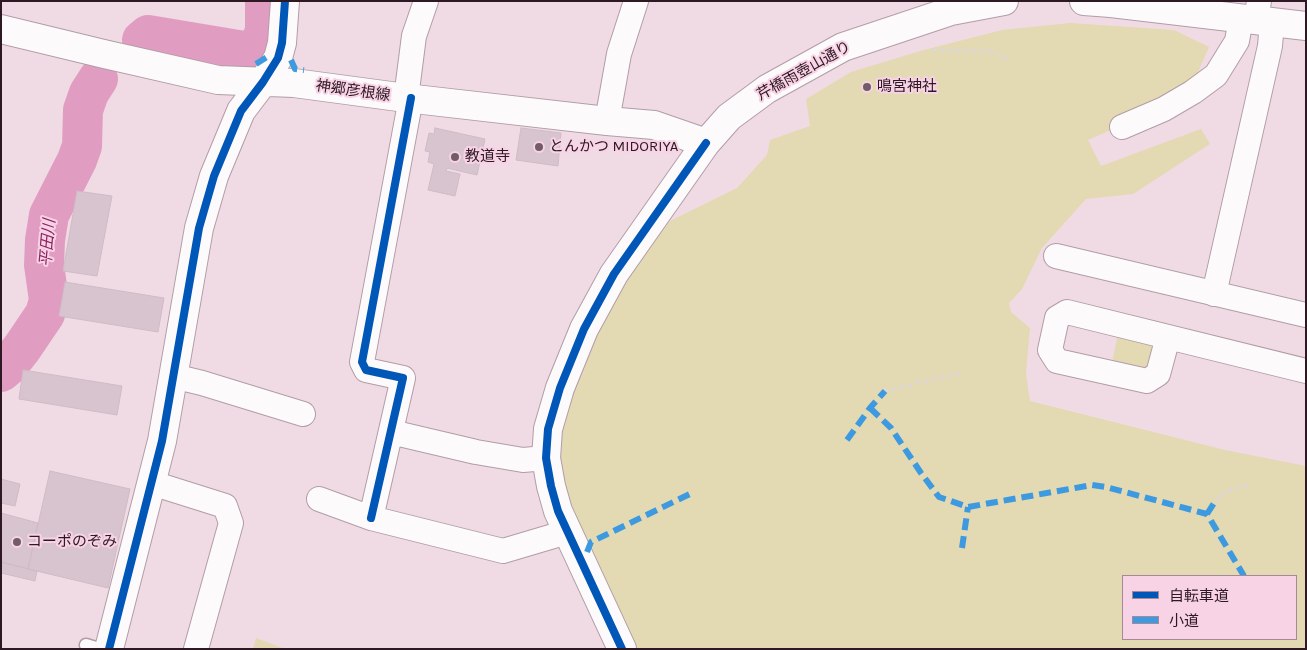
<!DOCTYPE html>
<meta charset="utf-8">
<style>
body{margin:0}
#map{position:relative;width:1307px;height:650px;overflow:hidden;background:#f0dbe5;font-family:Karla,"Noto Sans JP",sans-serif}
canvas{display:block}
.frame{position:absolute;inset:0;border:2px solid #2d1823;pointer-events:none}
.legend{position:absolute;left:1122px;top:575px;width:175px;height:65px;box-sizing:border-box;background:#f8d3e5;border:1px solid #a78897;margin:0;padding:6px 9px;list-style:none;font-size:15px;color:#2d1823}
.legend li{display:flex;align-items:center;gap:10px;height:25px}
.legend b{width:25px;border:1px solid #a78897}
</style>
<div id="map">
<canvas width="1307" height="650"></canvas>
<div class="frame"></div>
<ul class="legend">
<li><b style="height:6px;background:#0057b8"></b>自転車道</li>
<li><b style="height:6px;background:#3d9ae0"></b>小道</li>
</ul>
</div>
<script>
const g = document.querySelector('canvas').getContext('2d');
g.lineJoin = 'round';
function fill(path, color) { g.fillStyle = color; g.fill(path, 'evenodd'); }
const toPath = rows => new Path2D(rows.map(r => 'M' + r).join(''));
function trace(path, color, width, dash) { g.strokeStyle = color; g.lineWidth = width; g.lineCap = dash ? 'butt' : 'round'; g.setLineDash(dash || []); g.stroke(path); }
function drawText(font, color, halo, rows, align = 'center') {
  g.font = font + ' Karla,"Noto Sans JP",sans-serif'; g.lineWidth = 4; g.setLineDash([]); g.textBaseline = 'middle'; g.strokeStyle = halo; g.fillStyle = color; for (const [text, x, y, turn = 0] of rows) {
    g.save(); g.translate(x, y); g.rotate((+turn || 0) * Math.PI / 180); g.textAlign = isNaN(turn) ? turn : align; if (halo) g.strokeText(text, 0, 0); g.fillText(text, 0, 0); g.restore();
  }
}
fill(toPath([
 [1070,23,1174,30,1209,47,1193,84,1156,110,1088,140,1101,166,1201,129,1210,144,1133,194,1086,199,1042,248,1022,289,1009,303,1011,312,1030,328,1026,374,1030,401,1225,450,1306,466,1306,649,636,649,568,505,557,456,565,409,589,349,630,273,670,221,737,188,767,155,770,140,810,126,806,99,851,72,920,51,1002,30],
 [1123,576,1296,576,1296,639,1123,639],
 [1119,329,1155,338,1154,370,1111,367],
 [256,638,285,649,253,649]
]), '#e3d9b2');
trace(toPath([
 [142,40,148,35,250,52,258,49,265,31,265,1],
 [1,372,7,367,22,348,45,314,49,300,44,265,45,240,49,215,77,160,82,146,83,110,89,93,98,79]
]), '#e19dc1', 40);
const building = toPath([
 [435,128,485,139,477,175,447,168,446,171,460,174,455,196,428,190,434,164,428,162,430,152,425,151,429,133,434,134,435,128],
 [521,128,561,133,558,166,516,160,521,128],
 [77,191,112,196,97,276,63,271,77,191],
 [65,282,164,298,158,332,59,316,65,282],
 [23,370,122,386,117,415,19,399,23,370],
 [50,471,130,489,108,588,28,569,50,471],
 [1,479,20,484,15,506,1,503,1,479],
 [1,513,38,523,28,569,1,562,1,513],
 [1,562,37,571,35,581,1,573,1,562]
]);
fill(building, '#d8c4ce');
trace(building, '#cfbbc5', 1);
const lane = toPath([
 [86,645,99,649]
]);
const street = toPath([
 [1256,20,1259,1],
 [406,98,414,36,426,1],
 [607,121,619,54,636,1],
 [1122,127,1164,109,1193,92,1216,75,1237,41,1241,18],
 [1056,256,1306,315],
 [1214,294,1270,46,1272,22],
 [1168,337,1158,374,1147,381,1057,361,1050,350,1057,318,1067,312,1306,371],
 [173,376,202,383,303,414],
 [391,432,476,452,523,460,546,458],
 [152,483,225,506,231,523,196,649],
 [319,499,371,518,503,551,567,532],
 [371,518,403,378,366,370,362,362,411,98]
]);
const secondary = toPath([
 [1084,1,1111,3,1306,26],
 [1,29,104,54,218,80,294,83,406,98,607,121,654,125,706,143],
 [109,649,162,441,199,228,214,176,241,111,263,82,278,58,282,43,285,1],
 [622,649,558,511,551,486,546,458,548,429,560,388,584,329,614,274,706,143,729,117,767,89,843,47,951,11,1004,1]
]);
trace(lane, '#b19da7', 15);
trace(street, '#b19da7', 26);
trace(secondary, '#b19da7', 30);
trace(toPath([
 [933,50,992,51,1009,60],
 [885,391,960,373],
 [1216,500,1226,491,1247,485]
]), '#ddd7da', 3, [4, 4]);
trace(lane, '#fdfafb', 12);
trace(street, '#fdfafb', 24);
trace(secondary, '#fdfafb', 28);
trace(toPath([
 [291,60,295,69,304,70],
 [256,64,267,57],
 [870,408,891,428,921,473,939,497,968,507,1092,485,1106,487,1207,514,1244,576],
 [847,440,870,408,885,391],
 [1207,514,1216,500],
 [962,548,968,507],
 [587,552,591,542,694,492]
]), '#3d9ae0', 6, [12, 6]);
trace(toPath([
 [371,518,403,378,366,370,362,362,411,98],
 [109,649,162,441,199,228,214,176,241,111,263,82,278,58,282,43,285,1],
 [622,649,558,511,551,486,546,458,548,429,560,388,584,329,614,274,706,143]
]), '#0057b8', 8);
for (const [x, y, r, color] of [
 [867,87,5,"#715c67"],
 [539,147,5,"#715c67"],
 [455,157,5,"#715c67"],
 [17,542,5,"#715c67"]
]) { const dot = new Path2D(); dot.arc(x, y, r, 0, 2 * Math.PI); g.fillStyle = color; g.fill(dot); trace(dot, '#f8d3e5', 2); }
drawText('15px', '#2d1823', '#f8d3e5', [
 ["芹橋雨壺山通り",804,71,-29],
 ["神郷彦根線",353,91,8]
]);
drawText('15px', '#2d1823', '#f8d3e5', [
 ["鳴宮神社",877,87],
 ["とんかつ MIDORIYA",549,147],
 ["教道寺",465,157],
 ["コーポのぞみ",27,542]
], 'left');
drawText('italic 16px', '#8c2363', '#f8d3e5', [
 ["平田川",48,243,-85]
]);
</script>
